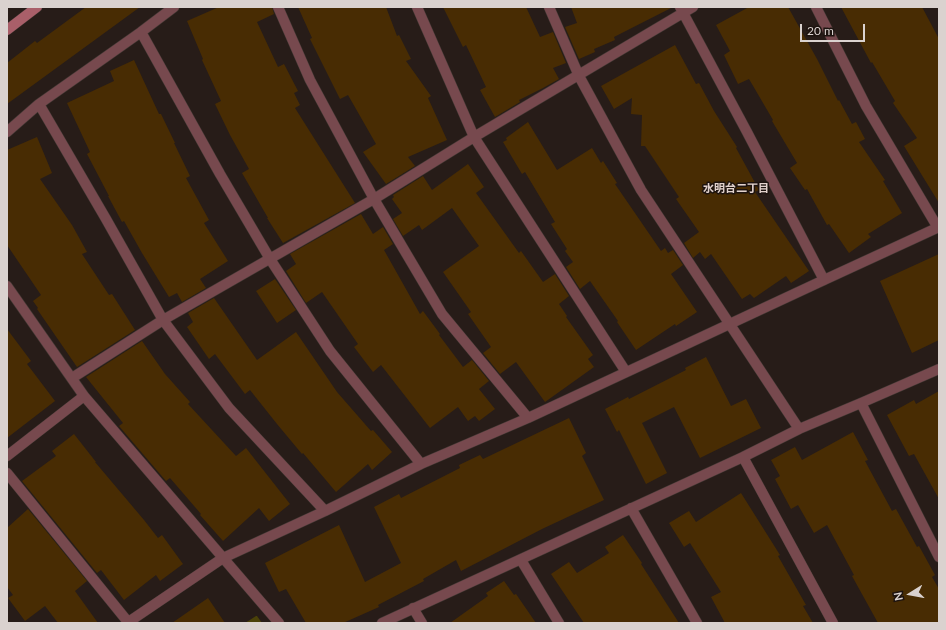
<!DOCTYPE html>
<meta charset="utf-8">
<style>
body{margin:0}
#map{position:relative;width:946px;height:630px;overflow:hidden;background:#271c18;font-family:Lato,sans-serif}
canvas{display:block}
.frame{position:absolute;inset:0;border:8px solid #dad2cf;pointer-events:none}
.north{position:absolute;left:890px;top:574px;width:40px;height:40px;-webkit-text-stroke:3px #1d130f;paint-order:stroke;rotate:259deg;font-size:11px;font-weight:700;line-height:16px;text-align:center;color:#dad2cf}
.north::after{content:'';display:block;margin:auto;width:14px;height:18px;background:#dad2cf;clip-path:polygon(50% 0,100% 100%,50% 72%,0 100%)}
.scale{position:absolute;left:800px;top:24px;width:65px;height:18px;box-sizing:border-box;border:2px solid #dad2cf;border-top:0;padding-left:5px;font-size:12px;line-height:14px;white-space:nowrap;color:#dad2cf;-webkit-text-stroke:3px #1d130f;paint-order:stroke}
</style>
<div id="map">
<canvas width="946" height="630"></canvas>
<div class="frame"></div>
<div class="north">N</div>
<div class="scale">20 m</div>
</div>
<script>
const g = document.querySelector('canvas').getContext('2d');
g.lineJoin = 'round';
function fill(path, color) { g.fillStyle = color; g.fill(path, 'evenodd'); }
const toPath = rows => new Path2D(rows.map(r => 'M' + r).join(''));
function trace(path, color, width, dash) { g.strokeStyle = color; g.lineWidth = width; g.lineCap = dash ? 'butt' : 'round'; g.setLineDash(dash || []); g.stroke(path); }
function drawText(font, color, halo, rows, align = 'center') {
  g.font = font + ' Lato,"Noto Sans JP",sans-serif'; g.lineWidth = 3; g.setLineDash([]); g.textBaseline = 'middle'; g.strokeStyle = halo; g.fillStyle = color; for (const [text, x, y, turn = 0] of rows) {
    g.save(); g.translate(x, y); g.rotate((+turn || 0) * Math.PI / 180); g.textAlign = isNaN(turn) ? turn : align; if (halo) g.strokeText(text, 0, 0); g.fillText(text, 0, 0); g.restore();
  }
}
fill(toPath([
 [257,616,262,623,245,623,256,616]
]), '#4a4108');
fill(toPath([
 [86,7,140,7,7,104,7,63,35,41,37,43],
 [219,7,272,7,274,14,257,22,278,67,284,64,298,91,294,93,300,105,295,108,355,203,283,243,267,218,268,218,242,173,249,169,230,135,215,104,221,101,202,60,203,59,187,21],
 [298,7,386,7,397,36,399,35,411,59,406,61,431,96,428,98,447,140,408,157,415,166,386,184,363,152,376,144,348,95,340,99,310,39,312,38],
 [443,7,526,7,540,37,553,32,566,63,553,68,559,79,543,88,519,100,520,102,495,117,480,90,486,87,466,45,463,47],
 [571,7,673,7,614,37,615,40,594,49,595,52,579,59,565,27,577,23],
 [749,7,788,7,817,59,838,101,839,100,852,124,856,122,865,139,859,142,885,180,883,181,902,213,868,234,871,237,849,253,829,224,827,225,807,189,805,190,790,168,797,163,772,121,773,120,749,79,738,84,724,55,730,51,716,25],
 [841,7,922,7,939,39,939,203,904,146,917,138,893,103,895,101,872,62,871,63],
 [675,45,696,84,699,83,714,111,737,147,736,148,759,190,755,192,809,271,791,283,786,276,754,298,750,294,742,299,711,254,705,259,700,252,693,258,684,243,699,232,676,199,679,197,645,146,641,146,642,115,631,114,632,98,614,109,601,86],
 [134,60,159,114,161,114,175,143,174,143,190,176,186,178,209,220,204,223,228,261,200,279,206,288,182,302,177,293,169,297,142,253,124,221,122,222,108,196,109,196,87,154,90,152,67,103,114,81,110,71],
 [528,122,557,170,592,148,601,163,603,161,617,183,615,184,661,251,665,248,668,253,673,250,683,265,671,274,697,312,676,326,675,324,636,350,617,322,618,321,590,281,580,289,566,267,573,262,565,251,567,249,551,224,555,222,525,172,522,174,503,142,507,140,506,138],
 [37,137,52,173,40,179,72,225,87,252,82,254,109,295,112,294,135,330,77,367,37,309,38,308,33,301,41,295,7,245,7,150],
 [468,164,484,187,476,193,519,253,521,251,543,282,555,274,569,296,559,304,567,316,566,317,593,355,588,359,594,367,545,402,516,362,500,374,483,353,491,347,468,314,471,312,443,272,479,246,452,208,422,230,419,225,403,236,393,219,402,213,392,199,394,197,393,195,423,176,432,190],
 [361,214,373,234,383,227,393,244,384,250,420,314,423,311,440,334,439,335,463,367,472,360,489,381,479,389,495,409,479,421,475,416,468,421,458,407,430,428,381,365,373,372,354,347,358,344,322,292,306,303,286,271,296,264,290,254],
 [939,254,939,340,912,353,880,281],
 [275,279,296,310,277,323,256,291],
 [214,298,257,360,296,332,337,392,371,431,373,430,392,452,372,470,368,464,336,492,303,453,302,454,277,424,250,390,245,394,215,354,209,359,187,327,193,322,188,313],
 [7,329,31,361,27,364,55,401,7,438],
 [142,341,165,374,190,402,188,404,236,456,246,448,290,504,269,521,259,508,223,541,200,515,201,514,170,478,166,481,119,426,123,423,86,377],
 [706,357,731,406,746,399,761,428,700,458,674,407,642,423,667,473,646,484,619,430,617,432,605,409,628,397,629,399,686,370,685,368],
 [939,391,939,499,914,454,909,456,887,415,914,400,916,404],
 [569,418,586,453,582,456,604,500,542,529,461,571,456,560,423,579,424,581,378,605,379,607,343,623,306,623,286,589,279,592,265,563,339,525,365,582,401,563,374,507,399,494,401,498,460,468,459,465,480,455,483,459],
 [853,432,868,460,865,461,892,511,896,509,917,547,919,546,935,575,932,577,939,589,939,623,878,623,852,576,854,575,827,525,814,533,798,505,791,509,775,479,780,476,771,460,795,447,802,460],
 [74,434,96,462,95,462,144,520,158,538,162,535,183,564,160,581,156,575,124,600,101,570,97,573,22,481,56,456,52,451],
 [741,493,780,555,778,556,806,605,803,606,813,623,725,623,711,597,721,592,690,543,684,547,669,523,689,511,696,522],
 [28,509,87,581,75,591,98,623,58,623,45,606,25,621,8,598,13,595,7,587,7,528],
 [623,535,642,563,641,564,679,623,584,623,551,574,569,562,577,573,609,553,605,547],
 [504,581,514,595,516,594,536,623,450,623,488,596,486,593],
 [208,598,225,623,172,623]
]), '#482c03');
const street = toPath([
 [278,7,310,80,374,199,442,314,528,418],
 [417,7,474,137,626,372],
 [549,7,579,76,641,190,799,429],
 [680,7,747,132,824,280],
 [816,7,866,106,938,228],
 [141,32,220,174,270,259,330,351,421,464],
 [39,104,106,219,163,320,229,408,325,511],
 [7,132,39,104,141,32,174,7],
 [7,286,84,396,279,623],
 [72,378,163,320,374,199,474,137,693,7],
 [861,403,939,557],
 [7,456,84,396],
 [743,457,833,623],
 [7,473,128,622],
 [631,508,697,623],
 [521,560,559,623],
 [413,608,422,623],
 [127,623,223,558,325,511,421,464,528,418,824,280,939,227],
 [382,623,743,457,799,429,861,403,939,369]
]);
const secondary = toPath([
 [7,30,37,7]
]);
trace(street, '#443935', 11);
trace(secondary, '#443935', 11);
trace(street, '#77494e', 10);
trace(secondary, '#a95f69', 10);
drawText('bold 11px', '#e2d2cd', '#1d130f', [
 ["水明台二丁目",736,188]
]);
</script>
